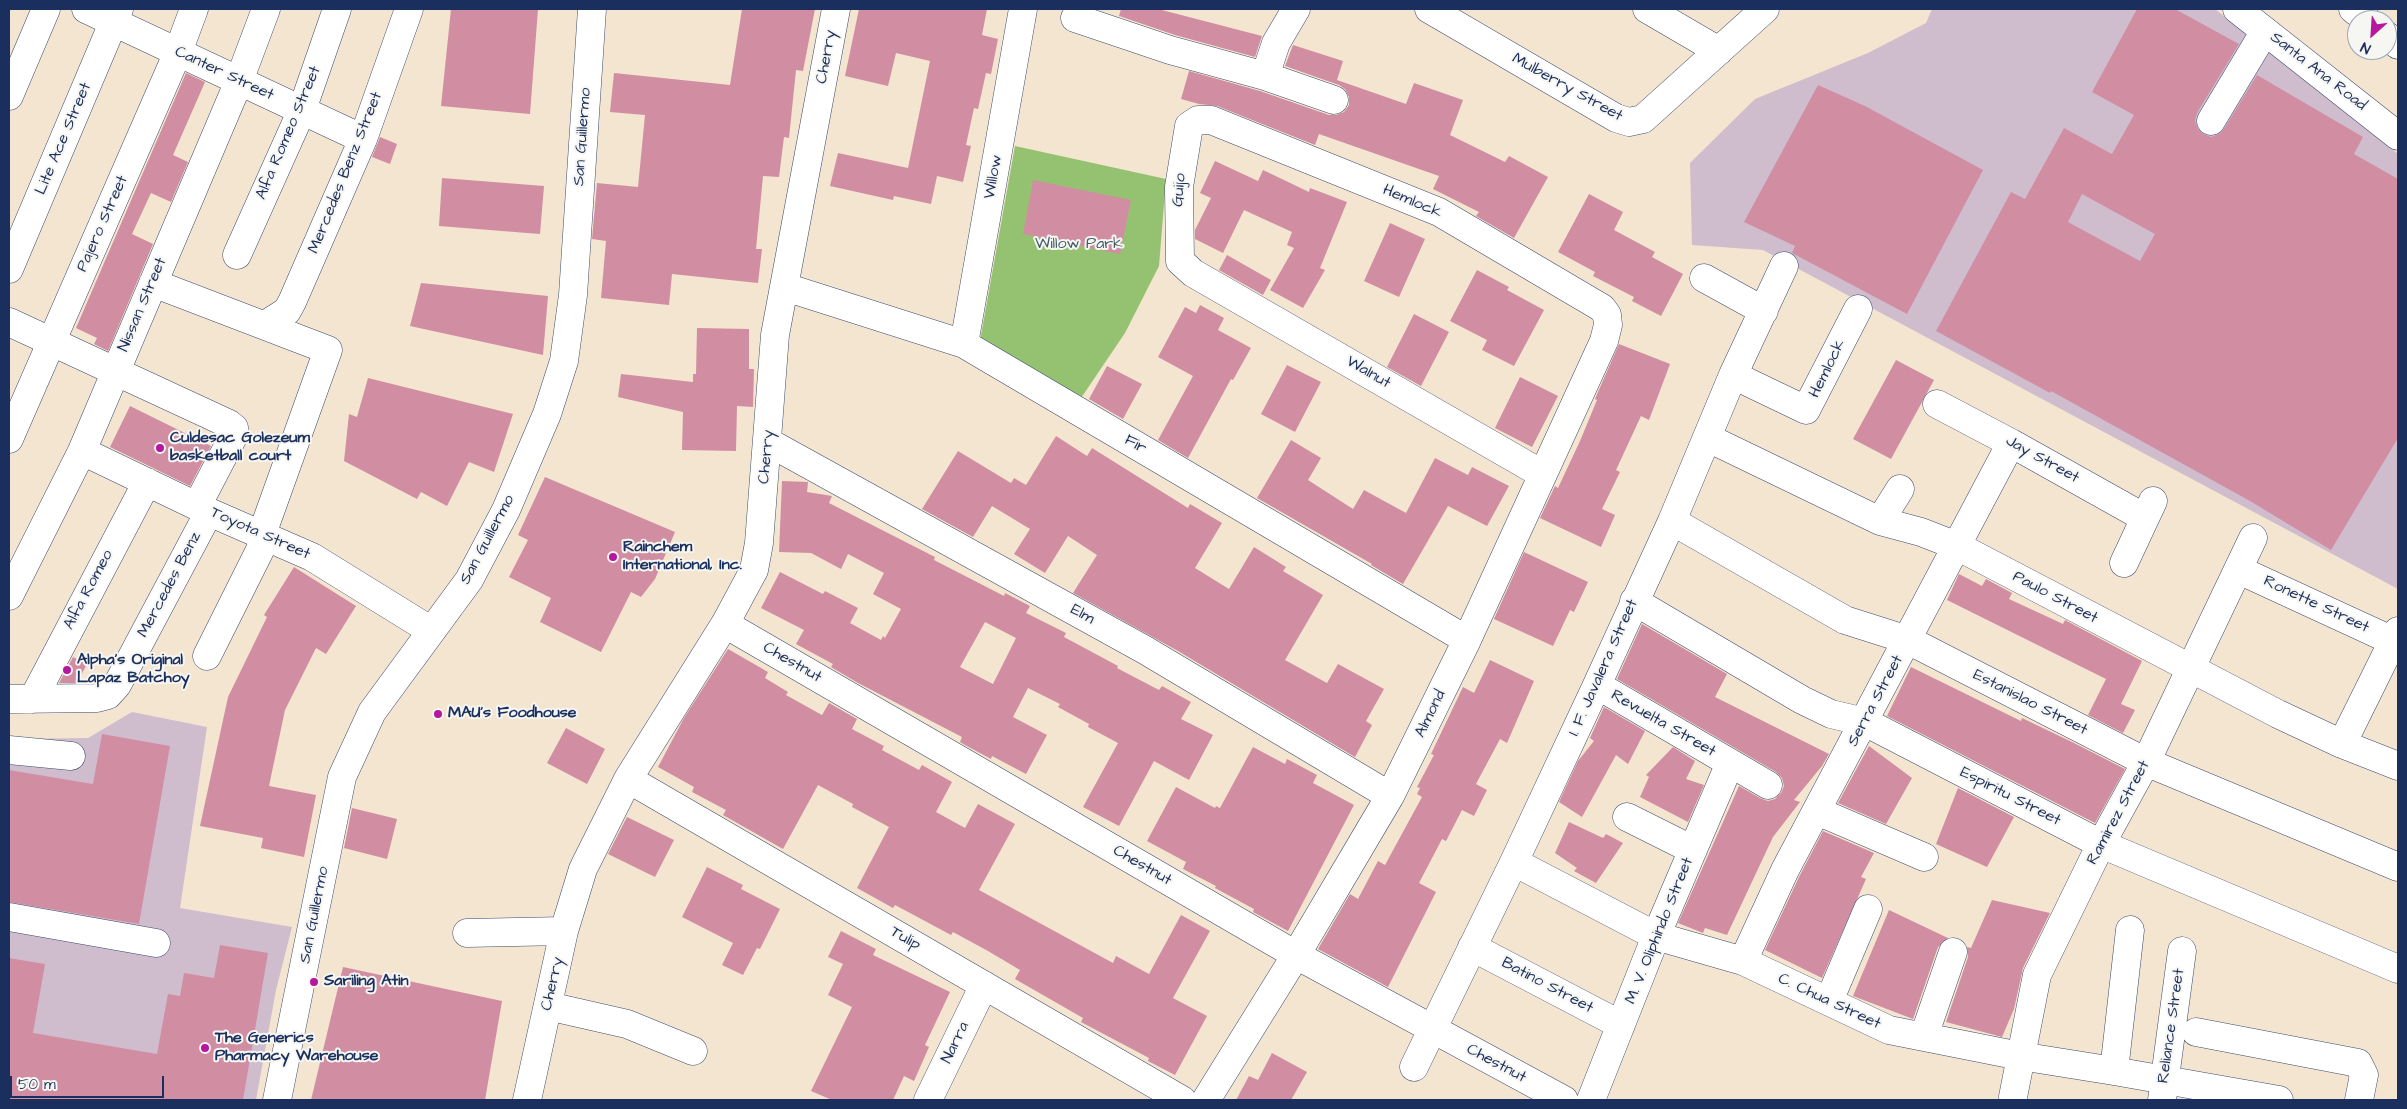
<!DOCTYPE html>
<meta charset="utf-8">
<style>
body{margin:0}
#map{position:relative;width:2407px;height:1109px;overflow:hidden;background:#f3e5cf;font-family:"Architects Daughter",sans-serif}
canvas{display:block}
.frame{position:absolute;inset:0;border:10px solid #1b2f5e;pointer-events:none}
.north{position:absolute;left:2347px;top:10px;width:50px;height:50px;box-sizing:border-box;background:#f6f6f2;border:1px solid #9ea6b7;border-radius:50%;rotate:206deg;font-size:14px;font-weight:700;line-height:20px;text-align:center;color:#1b2f5e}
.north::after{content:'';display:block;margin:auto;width:18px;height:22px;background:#b5179e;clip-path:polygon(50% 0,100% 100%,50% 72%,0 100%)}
.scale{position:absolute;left:10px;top:1076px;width:154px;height:22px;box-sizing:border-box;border:2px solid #1b2f5e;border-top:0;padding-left:6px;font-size:15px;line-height:18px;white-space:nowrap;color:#1b2f5e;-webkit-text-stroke:4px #f6f6f2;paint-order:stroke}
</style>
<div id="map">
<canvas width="2407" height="1109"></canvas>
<div class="frame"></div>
<div class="north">N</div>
<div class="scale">50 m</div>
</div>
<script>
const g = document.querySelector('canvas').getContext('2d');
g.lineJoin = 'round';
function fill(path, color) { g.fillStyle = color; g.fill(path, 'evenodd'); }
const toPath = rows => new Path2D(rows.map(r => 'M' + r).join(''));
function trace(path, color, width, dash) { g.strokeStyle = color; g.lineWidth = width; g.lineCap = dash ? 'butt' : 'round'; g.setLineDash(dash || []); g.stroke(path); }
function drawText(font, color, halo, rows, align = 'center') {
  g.font = font + ' "Architects Daughter",sans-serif'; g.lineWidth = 4; g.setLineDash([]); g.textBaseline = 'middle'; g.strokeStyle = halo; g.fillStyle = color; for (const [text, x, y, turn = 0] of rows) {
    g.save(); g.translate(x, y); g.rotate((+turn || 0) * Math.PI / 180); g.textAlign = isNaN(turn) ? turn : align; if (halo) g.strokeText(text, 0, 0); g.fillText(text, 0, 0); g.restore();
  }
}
fill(toPath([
 [1932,9,2215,9,2398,154,2398,589,1763,250,1692,245,1690,163,1755,99,1868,53,1926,23],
 [132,712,207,727,180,908,292,927,276,990,256,1100,9,1100,9,739,88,738]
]), '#cfbdce');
fill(toPath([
 [1015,146,1166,179,1159,266,1125,333,1079,401,980,341]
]), '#95c271');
fill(toPath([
 [451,9,538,9,530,114,441,106],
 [742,9,815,9,803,71,796,70,789,138,784,137,779,177,763,176,756,249,762,249,758,283,672,274,669,305,601,298,606,241,592,239,597,183,638,187,645,115,610,112,614,73,730,85],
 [859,9,987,9,982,35,998,39,991,74,986,73,978,109,974,108,966,145,971,146,963,182,937,176,931,204,894,196,893,200,830,186,838,153,908,168,930,61,896,53,888,86,845,76],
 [1121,9,1158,9,1262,36,1255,57,1175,35,1119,16],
 [2137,9,2175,9,2239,44,2197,113,2195,121,2198,129,2203,134,2211,137,2219,134,2224,129,2257,75,2363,137,2354,154,2398,179,2398,438,2331,550,2250,501,2051,391,2050,393,1936,331,2011,192,2025,199,2064,128,2112,154,2134,115,2092,92],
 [2082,194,2155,234,2140,261,2068,222],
 [1293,45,1343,61,1337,80,1406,104,1414,83,1463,100,1450,135,1505,162,1509,156,1548,177,1514,238,1476,216,1479,212,1433,189,1439,176,1319,134,1315,145,1217,106,1199,104,1181,99,1189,71,1260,91,1329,115,1336,115,1344,112,1349,105,1349,97,1345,89,1339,85,1285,66],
 [186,73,205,82,173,155,188,162,171,202,151,193,132,234,153,244,108,351,94,344,97,338,76,328],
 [1818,85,1865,106,1983,170,1907,314,1792,253,1795,246,1744,222],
 [380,137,397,144,390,164,372,157],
 [1215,161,1258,181,1263,170,1309,192,1310,188,1347,202,1320,268,1325,270,1303,308,1270,290,1294,248,1287,245,1292,232,1244,210,1223,253,1195,239,1195,230,1211,198,1200,193],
 [442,178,544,186,540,234,439,226],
 [1033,180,1131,200,1120,254,1023,234],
 [1589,194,1623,212,1614,230,1655,252,1652,257,1683,274,1661,316,1632,301,1634,297,1593,276,1595,272,1558,252],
 [1390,223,1425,239,1399,297,1364,281],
 [1227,255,1271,280,1263,295,1219,270],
 [1477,270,1509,287,1507,290,1544,310,1514,366,1482,350,1487,340,1450,321],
 [421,283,548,296,543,355,410,326],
 [1200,305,1224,318,1218,330,1251,348,1233,380,1231,379,1188,458,1158,440,1193,376,1158,357,1185,307,1196,313],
 [1414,314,1449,332,1421,386,1387,367],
 [697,328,749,329,749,369,754,369,753,407,737,406,736,451,682,450,683,412,618,397,621,374,693,382,693,374,696,374],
 [1619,344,1670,364,1649,420,1641,416,1616,470,1620,472,1602,509,1615,515,1601,547,1540,518,1555,486,1558,488,1580,441,1597,400,1595,399,1598,392],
 [1896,360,1934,380,1891,459,1853,439],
 [1287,365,1321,382,1295,432,1261,414],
 [1107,366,1142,384,1123,419,1089,399],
 [1520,377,1558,396,1532,447,1495,428],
 [368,378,513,414,494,472,469,462,447,506,421,492,417,499,344,461,349,414,357,417],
 [130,406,211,446,190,486,110,447],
 [1056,436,1087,456,1092,448,1188,508,1190,504,1222,523,1195,568,1229,589,1254,547,1286,567,1283,571,1323,595,1285,660,1327,683,1338,664,1384,689,1366,721,1372,725,1355,757,1178,651,1073,593,1097,555,1068,536,1045,573,1014,554,1030,529,992,506,973,537,922,509,958,451,1011,483,1014,478,1026,485],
 [1291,440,1321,458,1308,480,1353,509,1364,490,1406,513,1435,458,1468,475,1472,467,1509,486,1487,526,1448,506,1403,584,1371,565,1372,564,1257,498],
 [545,477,675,532,655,579,641,597,631,592,601,652,540,622,551,598,509,577,528,540,518,535],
 [782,481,808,482,807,492,832,496,829,503,935,557,934,560,971,579,1004,596,1005,593,1030,606,1026,613,1066,633,1064,637,1118,666,1117,668,1159,690,1162,686,1191,702,1181,719,1213,735,1189,780,1154,761,1119,826,1083,807,1118,743,1088,727,1089,724,1058,707,1060,704,1028,688,1013,717,1047,735,1026,774,992,756,991,759,965,745,960,742,962,737,858,683,831,667,833,664,796,644,804,630,761,608,780,572,823,594,825,591,858,608,850,623,881,640,883,636,885,638,901,609,873,594,884,573,848,554,841,569,811,553,779,552],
 [985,622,1016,638,993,684,960,667],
 [1524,552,1588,582,1574,612,1570,610,1553,646,1494,619],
 [294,567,356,606,326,654,316,648,285,710,269,786,316,795,304,857,261,848,263,838,200,826,228,697,267,617,264,615],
 [1959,574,1982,586,1986,579,2012,593,2009,599,2063,624,2065,620,2142,661,2121,704,2135,710,2123,733,2088,715,2106,679,1947,600],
 [1642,624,1727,674,1715,697,1829,754,1822,766,1794,800,1800,802,1773,837,1727,935,1705,928,1703,933,1678,923,1739,786,1760,798,1768,801,1775,799,1781,793,1784,786,1782,778,1776,772,1617,679],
 [728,649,768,672,765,678,788,692,786,695,822,715,829,703,857,719,852,729,884,746,882,750,919,770,922,765,952,782,936,812,965,828,978,804,1015,824,979,890,1113,963,1116,956,1149,974,1181,915,1210,931,1173,998,1207,1016,1175,1075,1148,1061,1149,1058,1081,1022,1083,1018,1015,979,1020,970,988,951,953,932,951,935,895,905,893,908,857,888,889,827,852,807,853,804,818,785,783,849,723,815,726,810,692,792,694,787,658,767,684,718],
 [73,657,87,664,77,683,59,683],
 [1490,660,1534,681,1507,743,1500,739,1476,784,1487,790,1474,816,1462,810,1446,841,1442,839,1419,883,1436,892,1388,987,1318,949,1350,894,1358,899,1378,861,1385,865,1422,797,1417,794,1420,788,1417,787,1434,755,1431,754,1463,687,1474,693],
 [1911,667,2021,721,2022,718,2074,743,2125,769,2095,823,1887,716],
 [1604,707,1645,731,1628,764,1616,755,1582,817,1559,802,1578,761,1594,741,1590,738],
 [566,728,605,749,587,784,547,763],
 [102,734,170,746,139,924,9,902,9,770,93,784],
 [1869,746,1912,778,1886,824,1838,803],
 [1253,747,1285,764,1287,759,1317,775,1313,783,1354,805,1288,931,1253,912,1254,909,1215,888,1216,886,1183,869,1186,862,1147,841,1176,787,1215,808,1216,806,1220,808],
 [1673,747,1695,761,1686,779,1704,785,1688,822,1640,797,1649,777,1646,775],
 [1958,788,2014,817,1987,867,1936,844],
 [352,808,397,819,387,859,344,848],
 [627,817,674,840,655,877,608,854],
 [1569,822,1603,838,1606,834,1623,843,1596,883,1574,871,1577,868,1555,853],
 [1823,831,1874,853,1861,877,1866,879,1822,978,1765,950,1799,877],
 [707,867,743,885,741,889,780,909,760,949,757,948,743,975,722,965,733,943,682,917],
 [1992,900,2050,913,2023,968,2014,1009,2002,1037,1946,1022,1968,957,1967,947,1971,948],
 [1889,910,1948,938,1938,947,1913,1019,1853,996],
 [841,931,876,949,873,955,950,992,925,1045,929,1047,914,1081,904,1076,893,1100,832,1100,811,1091,852,1007,828,995,843,964,828,957],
 [220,945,268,953,243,1100,9,1100,9,958,45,964,33,1033,157,1054,168,994,180,996,184,973,214,978],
 [343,967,502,1001,485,1100,311,1100],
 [1272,1053,1307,1072,1291,1100,1236,1100,1249,1076,1258,1080]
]), '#d18ea3');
const minor = toPath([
 [86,9,363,139],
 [1429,9,1616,118,1629,122,1643,119,1765,9],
 [1647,9,1719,51],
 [2237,9,2398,136],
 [2353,9,2367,20],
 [1075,18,1170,50,1265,76,1334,100],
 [2387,36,2398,45],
 [1265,76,1276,43,1296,9],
 [9,96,46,9],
 [2211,121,2265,31],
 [237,255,302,110,337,9],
 [9,269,119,9],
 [1704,278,1764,311],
 [153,283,328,350,262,534],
 [785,287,964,344,1467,640],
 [9,322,229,424,234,428,235,433,197,506],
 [265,325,287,311,292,302,363,139,409,9],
 [964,344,1023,9],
 [1733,375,1806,410,1858,309],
 [1937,404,2011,443,2145,518],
 [1708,438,1880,521,1921,532,1957,546,2278,714,2342,744,2398,766],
 [9,439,178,52,194,9],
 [768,442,1145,650,1390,796],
 [82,451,209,512,312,557,430,630],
 [1672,521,1845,620,1908,640,2146,762,2398,867],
 [1880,521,1900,489],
 [2124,563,2153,501],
 [2239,570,2393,641],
 [9,596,82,451,239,81,266,9],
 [1634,601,1802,700,1831,714,1865,722,2101,844,2398,969],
 [725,624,1296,955,1564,1100],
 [207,656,267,536],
 [1597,685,1768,785],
 [9,699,97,698,108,695,117,685,209,512],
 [33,699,147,482],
 [2342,744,2398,631],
 [9,750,71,756],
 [628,779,1182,1100],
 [1817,811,1924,857],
 [1627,817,1693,850],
 [1514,862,1656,936,1743,961,1889,1030,2020,1056,2114,1071,2279,1100],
 [585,865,628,779,725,624,754,570,759,543,775,335,836,9],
 [9,917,156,943],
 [467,933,564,931],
 [1472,947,1621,1025],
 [1743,961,1785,870,2011,443],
 [1829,1001,1868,909],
 [548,1006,627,1024,693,1051],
 [2196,1032,2358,1063,2364,1075,2359,1100],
 [1924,1036,1953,952],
 [1414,1067,1514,862,1597,685,1672,521,1733,375,1784,266],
 [2114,1071,2130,930],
 [2013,1097,2037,975,2101,844,2146,762,2253,538],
 [277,1100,342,777,372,712,469,580,506,510,547,414,564,361,573,295,592,9],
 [527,1100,564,931,583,869],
 [928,1100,984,985],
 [1206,1100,1296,955,1390,796,1467,640,1604,341,1608,325,1607,315,1602,308,1439,212,1211,120,1198,120,1189,126,1179,187,1180,261,1193,273,1542,474],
 [1591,1100,1656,936,1730,763],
 [2162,1100,2182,951]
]);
trace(minor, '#3b4a6f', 29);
trace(minor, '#fff', 28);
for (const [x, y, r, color] of [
 [160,448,5,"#b5179e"],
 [613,557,5,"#b5179e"],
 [67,670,5,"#b5179e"],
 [438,714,5,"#b5179e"],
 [314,982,5,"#b5179e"],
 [205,1048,5,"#b5179e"]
]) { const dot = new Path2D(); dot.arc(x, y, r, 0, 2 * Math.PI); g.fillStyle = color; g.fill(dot); trace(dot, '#f6f6f2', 2); }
drawText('16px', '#1b2f5e', '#f6f6f2', [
 ["Cherry",827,57,-80],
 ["Santa Ana Road",2318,72,38],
 ["Canter Street",224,74,25],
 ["Mulberry Street",1567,88,29],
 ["Alfa Romeo Street",289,133,-67],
 ["San Guillermo",583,137,-86],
 ["Lite Ace Street",64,139,-67],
 ["Mercedes Benz Street",346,173,-68],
 ["Willow",994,177,-80],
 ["Guijo",1180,190,-85],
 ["Hemlock",1412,202,23],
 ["Pajero Street",103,224,-66],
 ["Nissan Street",143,305,-67],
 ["Hemlock",1828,369,-64],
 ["Walnut",1368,373,30],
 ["Fir",1135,445,30],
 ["Cherry",767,457,-85],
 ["Jay Street",2042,460,29],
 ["Toyota Street",260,534,24],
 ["San Guillermo",488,540,-62],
 ["Mercedes Benz",170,585,-62],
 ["Alfa Romeo",89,590,-62],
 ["Paulo Street",2055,598,28],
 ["Ronette Street",2316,605,25],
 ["Elm",1082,615,29],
 ["Chestnut",792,663,30],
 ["I. F. Javalera Street",1604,668,-66],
 ["Serra Street",1876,701,-62],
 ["Estanislao Street",2030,703,27],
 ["Almond",1431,714,-64],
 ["Revuelta Street",1663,724,30],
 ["Espiritu Street",2010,797,27],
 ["Ramirez Street",2119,813,-62],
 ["Chestnut",1142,866,30],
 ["San Guillermo",315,915,-79],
 ["M. V. Oliphindo Street",1660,931,-68],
 ["Tulip",905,939,30],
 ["Cherry",553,984,-77],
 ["Batino Street",1547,986,28],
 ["C. Chua Street",1829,1002,25],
 ["Reliance Street",2172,1026,-82],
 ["Narra",956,1043,-64],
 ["Chestnut",1496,1064,28]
]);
drawText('16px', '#405b64', '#f6f6f2', [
 ["Willow Park",1079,245]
]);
drawText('bold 16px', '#1b2f5e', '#f6f6f2', [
 ["Culdesac Golezeum",170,439],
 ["basketball court",170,457],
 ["Rainchem",623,548],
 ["International, Inc.",623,566],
 ["Alpha's Original",77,661],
 ["Lapaz Batchoy",77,679],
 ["MAU’s Foodhouse",448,714],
 ["Sariling Atin",324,982],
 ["The Generics",215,1039],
 ["Pharmacy Warehouse",215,1057]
], 'left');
</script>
